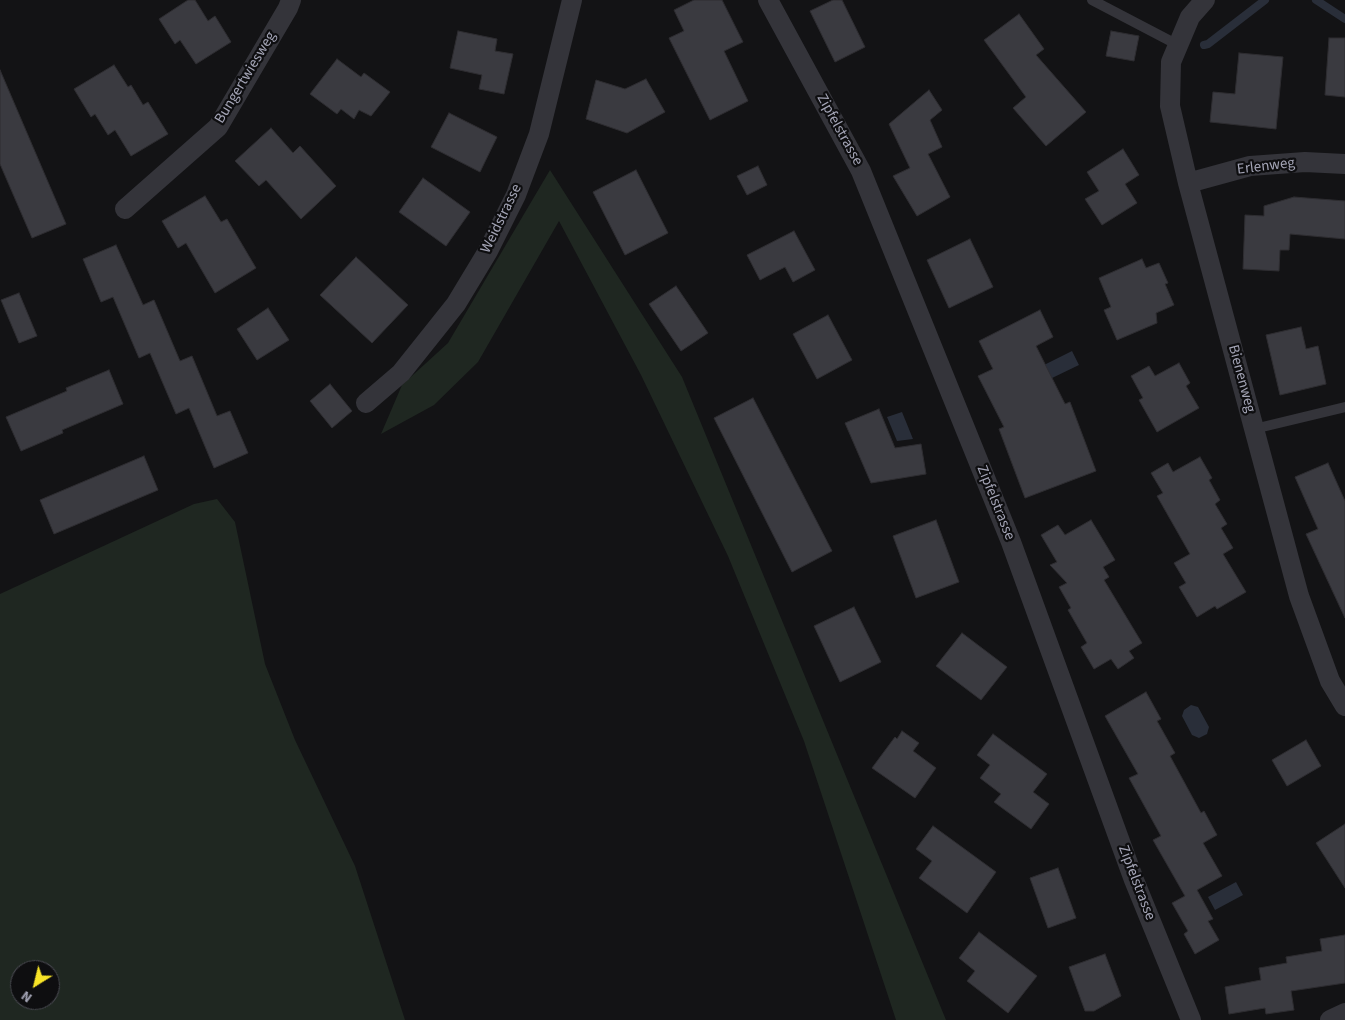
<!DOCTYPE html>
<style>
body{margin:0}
#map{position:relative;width:1345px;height:1020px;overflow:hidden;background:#131315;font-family:"Source Sans 3",sans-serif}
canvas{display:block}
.north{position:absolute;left:10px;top:960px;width:50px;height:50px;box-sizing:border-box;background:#0e0e10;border:1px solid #4a4a52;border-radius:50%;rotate:216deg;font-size:14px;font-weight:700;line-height:20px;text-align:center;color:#a4a5b6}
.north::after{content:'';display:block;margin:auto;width:18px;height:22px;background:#f8e427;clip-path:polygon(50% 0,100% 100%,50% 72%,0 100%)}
</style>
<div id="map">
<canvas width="1345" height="1020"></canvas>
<div class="north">N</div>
</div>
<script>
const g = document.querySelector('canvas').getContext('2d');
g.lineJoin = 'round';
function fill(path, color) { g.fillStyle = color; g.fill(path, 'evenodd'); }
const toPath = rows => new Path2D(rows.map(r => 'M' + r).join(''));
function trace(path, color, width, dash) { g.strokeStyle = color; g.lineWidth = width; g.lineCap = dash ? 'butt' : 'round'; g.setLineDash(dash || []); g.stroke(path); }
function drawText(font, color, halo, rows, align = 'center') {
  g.font = font + ' "Source Sans 3",sans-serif'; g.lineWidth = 4.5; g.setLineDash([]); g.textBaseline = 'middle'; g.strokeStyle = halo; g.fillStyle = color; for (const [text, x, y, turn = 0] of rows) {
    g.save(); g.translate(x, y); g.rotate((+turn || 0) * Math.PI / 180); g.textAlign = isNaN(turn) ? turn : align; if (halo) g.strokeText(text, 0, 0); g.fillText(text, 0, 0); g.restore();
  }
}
fill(toPath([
 [550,170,682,377,946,1020,896,1020,804,741,728,556,641,375,559,221,478,362,434,405,381,434,402,385,448,343],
 [217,499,235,522,265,664,295,740,355,866,405,1020,0,1020,0,594,194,504],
 [20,970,50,970,50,1000,20,1000]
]), '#1f2721');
fill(toPath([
 [1072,351,1079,365,1050,379,1044,365],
 [902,412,913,439,897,441,887,417],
 [1191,705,1198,707,1209,727,1207,734,1199,738,1192,735,1182,716,1184,710],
 [1236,882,1243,895,1215,910,1208,897]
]), '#292e39');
trace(toPath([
 [1316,0,1345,19],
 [1204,45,1208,44,1265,0]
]), '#292e39', 8);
const building = toPath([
 [188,0,195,0,208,21,215,16,231,42,196,64,180,40,175,44,159,19,188,0],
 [694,0,722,0,743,42,724,51,748,101,710,120,669,38,684,31,674,10,694,0],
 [833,0,842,0,865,47,835,62,810,11,833,0],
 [1019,14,1044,49,1036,55,1086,112,1046,146,1013,108,1026,97,984,40,1019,14],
 [458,31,497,39,495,51,513,54,504,94,479,89,482,75,450,68,458,31],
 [1111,31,1139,36,1134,61,1106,56,1111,31],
 [1329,38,1345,38,1345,97,1325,95,1329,38],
 [1239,53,1283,57,1276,129,1210,122,1213,92,1235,94,1239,53],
 [337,59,361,77,364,73,390,92,371,116,359,110,354,119,341,109,337,114,310,94,337,59],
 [114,65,128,87,131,85,143,105,148,102,168,134,131,156,115,130,108,135,95,114,91,117,74,89,114,65],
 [0,70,66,224,32,238,0,164,0,70],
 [646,79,665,112,627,133,586,119,596,80,625,89,646,79],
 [929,90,942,110,930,120,942,147,928,154,950,197,917,216,893,176,910,168,889,124,929,90],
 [449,113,497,137,480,172,431,147,449,113],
 [271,128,293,153,300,146,336,186,301,219,266,180,259,186,235,161,271,128],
 [1123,149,1139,175,1125,184,1137,203,1102,225,1085,199,1099,191,1087,172,1123,149],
 [758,166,767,185,747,195,737,176,758,166],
 [636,170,668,233,625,255,593,192,636,170],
 [423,178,470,212,446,246,399,212,423,178],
 [205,196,221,222,227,219,256,268,215,293,186,243,178,248,162,221,205,196],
 [1294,197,1345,201,1345,239,1290,234,1289,250,1280,250,1279,271,1243,269,1245,215,1264,216,1264,206,1294,197],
 [794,231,815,270,793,282,785,267,760,280,747,255,794,231],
 [970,239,993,287,949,308,927,260,970,239],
 [116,245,143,305,154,300,180,361,192,356,217,416,230,411,248,453,214,468,189,408,176,414,150,353,139,358,113,297,101,302,83,259,116,245],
 [356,257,408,305,372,343,320,295,356,257],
 [1142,259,1146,268,1159,263,1168,283,1165,284,1174,305,1156,313,1157,323,1117,340,1104,310,1111,307,1099,278,1142,259],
 [676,286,708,333,681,351,649,304,676,286],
 [19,293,37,336,19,343,1,300,19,293],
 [268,308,289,340,257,360,237,329,268,308],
 [1040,310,1053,337,1036,346,1065,404,1070,402,1096,471,1025,498,999,429,1004,427,978,376,993,369,979,341,1040,310],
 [828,315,852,360,817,379,793,334,828,315],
 [1301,327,1306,349,1318,346,1326,384,1280,395,1266,335,1301,327],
 [1179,363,1190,383,1186,386,1199,408,1157,432,1139,400,1143,398,1131,376,1149,366,1155,376,1179,363],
 [109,370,123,404,62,430,63,433,21,451,6,417,67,391,66,388,109,370],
 [330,384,352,411,332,428,310,401,330,384],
 [753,398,832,551,792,572,714,418,753,398],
 [879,409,895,448,921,444,926,474,871,483,845,423,879,409],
 [144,456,158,490,54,534,40,500,144,456],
 [1200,457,1212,478,1209,480,1220,500,1215,504,1227,524,1221,528,1233,548,1223,554,1246,592,1217,609,1215,606,1197,617,1179,587,1186,583,1174,563,1190,554,1157,496,1163,493,1151,473,1168,463,1173,472,1200,457],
 [1328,463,1345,501,1345,618,1306,534,1318,529,1295,477,1328,463],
 [936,520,959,582,916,598,893,536,936,520],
 [1091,520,1115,560,1103,567,1109,577,1104,580,1142,643,1129,651,1134,658,1118,669,1111,659,1094,669,1081,647,1087,643,1068,610,1071,608,1059,587,1067,583,1050,565,1057,562,1041,535,1058,525,1065,535,1091,520],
 [854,607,881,662,840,682,814,626,854,607],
 [962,633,1007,667,981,700,936,666,962,633],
 [1146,692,1161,719,1157,721,1175,753,1170,756,1201,813,1204,811,1217,835,1203,843,1222,876,1197,890,1213,919,1208,921,1219,940,1195,954,1184,934,1188,931,1172,903,1185,896,1153,840,1161,836,1129,778,1138,774,1105,716,1146,692],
 [902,731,919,743,913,751,936,768,915,798,872,768,895,737,897,739,902,731],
 [993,734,1047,774,1033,792,1049,804,1031,829,994,802,1001,794,980,778,990,765,977,755,993,734],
 [1306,740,1321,766,1287,786,1272,760,1306,740],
 [1345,824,1345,888,1316,843,1345,824],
 [933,826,996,872,967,913,919,878,932,861,916,849,933,826],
 [1058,868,1076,918,1048,928,1030,878,1058,868],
 [979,932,1037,976,1008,1013,967,981,975,971,959,958,979,932],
 [1345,935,1345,983,1291,991,1294,1010,1266,1014,1265,1008,1229,1014,1225,987,1261,980,1259,968,1287,963,1286,957,1322,951,1320,939,1345,935],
 [1105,954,1121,996,1094,1011,1085,1011,1069,967,1105,954]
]);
fill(building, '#3a3a40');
trace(building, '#2e2d31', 1);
trace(toPath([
 [1092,0,1178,45],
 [1254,429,1345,407]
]), '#34343a', 10);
trace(toPath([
 [768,0,861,171,1011,542,1134,880,1191,1020],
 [1205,0,1190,17,1171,62,1170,106,1188,183,1299,596,1330,681,1345,706],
 [1188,183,1250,166,1305,162,1345,164],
 [125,209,218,127,288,8,291,0],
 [366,403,401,373,456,304,488,251,516,195,539,134,572,0],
 [1330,1020,1345,1013]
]), '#34343a', 20);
drawText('15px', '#a4a5b6', '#0e0e10', [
 ["Bungertwiesweg",246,78,-59],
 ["Zipfelstrasse",839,130,61],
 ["Erlenweg",1266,167,-7],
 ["Weidstrasse",502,219,-64],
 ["Bienenweg",1241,379,75],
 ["Zipfelstrasse",995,503,68],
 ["Zipfelstrasse",1136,883,69]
]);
</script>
